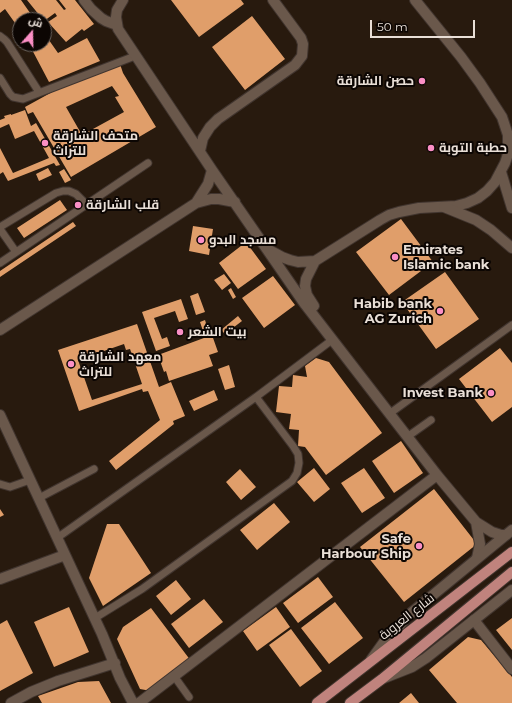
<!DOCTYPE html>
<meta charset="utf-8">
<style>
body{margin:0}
#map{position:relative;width:512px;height:703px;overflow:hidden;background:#281a0e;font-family:Montserrat,Cairo,sans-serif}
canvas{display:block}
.north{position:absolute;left:12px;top:12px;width:40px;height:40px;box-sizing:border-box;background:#0c0603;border:1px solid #645d58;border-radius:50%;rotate:20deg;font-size:11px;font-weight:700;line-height:16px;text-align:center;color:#e9dfd7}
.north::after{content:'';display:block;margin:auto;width:14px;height:18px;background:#fb8fc5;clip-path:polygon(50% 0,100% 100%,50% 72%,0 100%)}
.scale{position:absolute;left:370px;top:20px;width:105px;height:18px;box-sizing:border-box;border:2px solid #e9dfd7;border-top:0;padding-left:5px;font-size:12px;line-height:14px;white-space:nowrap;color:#e9dfd7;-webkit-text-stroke:3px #0c0603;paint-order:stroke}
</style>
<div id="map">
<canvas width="512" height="703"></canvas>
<div class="north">ش</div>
<div class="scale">50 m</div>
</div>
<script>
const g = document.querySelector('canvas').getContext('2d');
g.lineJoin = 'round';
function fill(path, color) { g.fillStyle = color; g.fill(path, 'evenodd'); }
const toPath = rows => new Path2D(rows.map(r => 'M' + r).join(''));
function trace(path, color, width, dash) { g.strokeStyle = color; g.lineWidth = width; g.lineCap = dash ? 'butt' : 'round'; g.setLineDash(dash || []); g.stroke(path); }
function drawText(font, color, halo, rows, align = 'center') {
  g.font = font + ' Montserrat,Cairo,sans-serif'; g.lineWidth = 4; g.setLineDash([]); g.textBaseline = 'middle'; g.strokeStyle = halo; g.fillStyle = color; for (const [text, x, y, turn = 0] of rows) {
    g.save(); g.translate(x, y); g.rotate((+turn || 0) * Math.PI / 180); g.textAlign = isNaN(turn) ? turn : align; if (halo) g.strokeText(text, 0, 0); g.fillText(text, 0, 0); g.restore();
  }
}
fill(toPath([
 [0,0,21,0,35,20,20,20,20,30,5,9,0,13],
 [27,0,56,0,64,10,66,9,59,0,75,0,94,24,84,31,82,29,66,42,48,22,57,16,55,13,44,21],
 [171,0,241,0,244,4,199,37],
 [252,16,285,59,245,90,212,47],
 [44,33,58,53,87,38,100,61,49,82,29,44,44,44],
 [120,64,123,73,156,127,71,177,33,112,28,114,25,107,54,91,53,90],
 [112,86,119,96,115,97,124,112,82,135,66,107],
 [25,110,31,126,36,123,60,165,56,166,54,163,8,181,3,172,0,174,0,148,13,173,49,158,34,131,15,139,9,124,0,128,0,120,5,118,4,116,11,114,11,115],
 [48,168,52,175,39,181,36,174],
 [64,169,71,180,65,183,59,172],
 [60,200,67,210,24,238,17,228],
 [401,219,433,262,389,295,356,252],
 [73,222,76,226,0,277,0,271],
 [193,226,213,229,209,255,189,251],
 [246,242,266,269,238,289,219,263],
 [445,272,479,319,436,349,402,302],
 [224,274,231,283,222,290,214,280],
 [273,276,295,305,264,328,242,298],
 [231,288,236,297,233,299,228,290],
 [198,293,205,312,196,315,190,296],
 [181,299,188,319,179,322,175,311,154,318,162,339,167,337,170,346,156,351,142,312],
 [238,316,242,321,225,334,221,330],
 [205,320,209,333,204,334,200,322],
 [137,324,159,387,171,382,185,416,173,421,174,424,116,470,109,461,160,420,148,391,143,392,142,389,79,411,58,350],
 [124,344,126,350,130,349,142,384,92,400,78,360],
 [212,335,218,352,209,355,213,366,169,381,166,371,164,372,158,355],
 [500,348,512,363,512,407,492,422,459,379],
 [316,358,329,362,382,433,326,475,305,447,298,446,299,430,289,429,291,414,276,412,279,386,292,387,293,375,307,377,305,366],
 [229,365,235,387,225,390,218,369],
 [214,390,218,400,194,411,189,401],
 [401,441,423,473,394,493,372,461],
 [314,468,330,489,314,502,297,482],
 [364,468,385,498,362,513,341,483],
 [240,469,256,487,241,500,226,482],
 [434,489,477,544,404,602,360,547],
 [274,503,290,522,257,550,240,530],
 [0,509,4,515,0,517],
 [107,524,119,524,151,573,103,606,89,578],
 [318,577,333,597,298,623,283,603],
 [176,580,191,599,171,615,156,596],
 [204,599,223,622,189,648,171,624],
 [335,602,363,638,329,664,301,628],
 [69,607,89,652,54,667,34,622],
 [276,607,290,627,257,651,243,631],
 [151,608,191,661,151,691,140,689,117,639,123,627],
 [512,618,512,650,496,630],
 [7,620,33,673,0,691,0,624],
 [291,629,322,671,300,687,269,645],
 [468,637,481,640,512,677,512,703,457,703,429,670],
 [99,681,111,703,42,703,38,696,78,682],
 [411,693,419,703,399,703]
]), '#e09e6a');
const service = toPath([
 [0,36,4,39,7,42,39,92],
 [0,78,10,94,13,97,23,99,135,56],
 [0,227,56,193,63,191,69,191,76,194,87,205],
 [0,229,16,252],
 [0,263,148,163],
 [389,414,512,325],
 [407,437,431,420],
 [0,484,10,487,30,480],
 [39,498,94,469],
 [57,538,256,397,332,340],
 [95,618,142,589,292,481,297,473,299,463,298,454,293,446,256,397],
 [174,676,189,697]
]);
const minor = toPath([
 [84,0,91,9,101,18,106,21,117,25],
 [123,0,117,10,116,17,118,29,212,170,304,303,437,475,476,522,492,532,501,535,506,535],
 [200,151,203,138,210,127,218,119,295,65,302,56,303,44,301,38,273,0],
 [196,203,208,184,212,170],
 [269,250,282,257,290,260,298,262,315,261],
 [314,306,307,295,305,286,306,279,315,261,380,220,389,215,399,212,419,208,456,206,467,203,478,198,487,191,495,182,505,163,508,154,508,135,502,117,480,83,461,57,415,0],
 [0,330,196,203,211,199,219,199,235,202],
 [0,415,102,634,120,678,133,703],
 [476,522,480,544,477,558],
 [0,579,65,555],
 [474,620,512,669],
 [11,703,31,692,58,681,115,663],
 [139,703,437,475]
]);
const tertiary = toPath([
 [501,172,512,208],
 [444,207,476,220,491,230,512,248],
 [371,660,384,642,411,613,512,530],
 [384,678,412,667,426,658,512,590]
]);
const primary = toPath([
 [317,703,512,552],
 [350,703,382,679,512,572]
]);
trace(service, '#41352f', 9);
trace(minor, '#41352f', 12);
trace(tertiary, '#41352f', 12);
trace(primary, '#41352f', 12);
trace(service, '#6a584b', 7);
trace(minor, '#6a584b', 10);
trace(tertiary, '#6a584b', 10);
trace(primary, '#c0837d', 10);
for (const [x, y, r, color] of [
 [422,81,4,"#fb8fc5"],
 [45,143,4,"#fb8fc5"],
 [431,148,4,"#fb8fc5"],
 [78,205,4,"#fb8fc5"],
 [201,240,4,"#fb8fc5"],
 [395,257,4,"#fb8fc5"],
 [440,311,4,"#fb8fc5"],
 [180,332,4,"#fb8fc5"],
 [71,364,4,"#fb8fc5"],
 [491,393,4,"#fb8fc5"],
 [419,546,4,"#fb8fc5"]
]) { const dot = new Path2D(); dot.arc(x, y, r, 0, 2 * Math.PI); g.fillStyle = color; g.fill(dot); trace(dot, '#0c0603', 1.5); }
drawText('bold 13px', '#e9dfd7', '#0c0603', [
 ["حصن الشارقة",414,81,"right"],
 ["متحف الشارقة",53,136],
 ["للتراث",53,151],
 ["حطبة التوبة",439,148],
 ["قلب الشارقة",86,205],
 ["مسجد البدو",209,240],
 ["Emirates",403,250],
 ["Islamic bank",403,265],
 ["Habib bank",432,304,"right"],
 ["AG Zurich",432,319,"right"],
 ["بيت الشعر",188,332],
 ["معهد الشارقة",79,357],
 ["للتراث",79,372],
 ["Invest Bank",483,393,"right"],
 ["Safe",411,539,"right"],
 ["Harbour Ship",411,554,"right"]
], 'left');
drawText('13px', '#e9dfd7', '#0c0603', [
 ["شارع العروبة",407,617,-38]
]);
</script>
